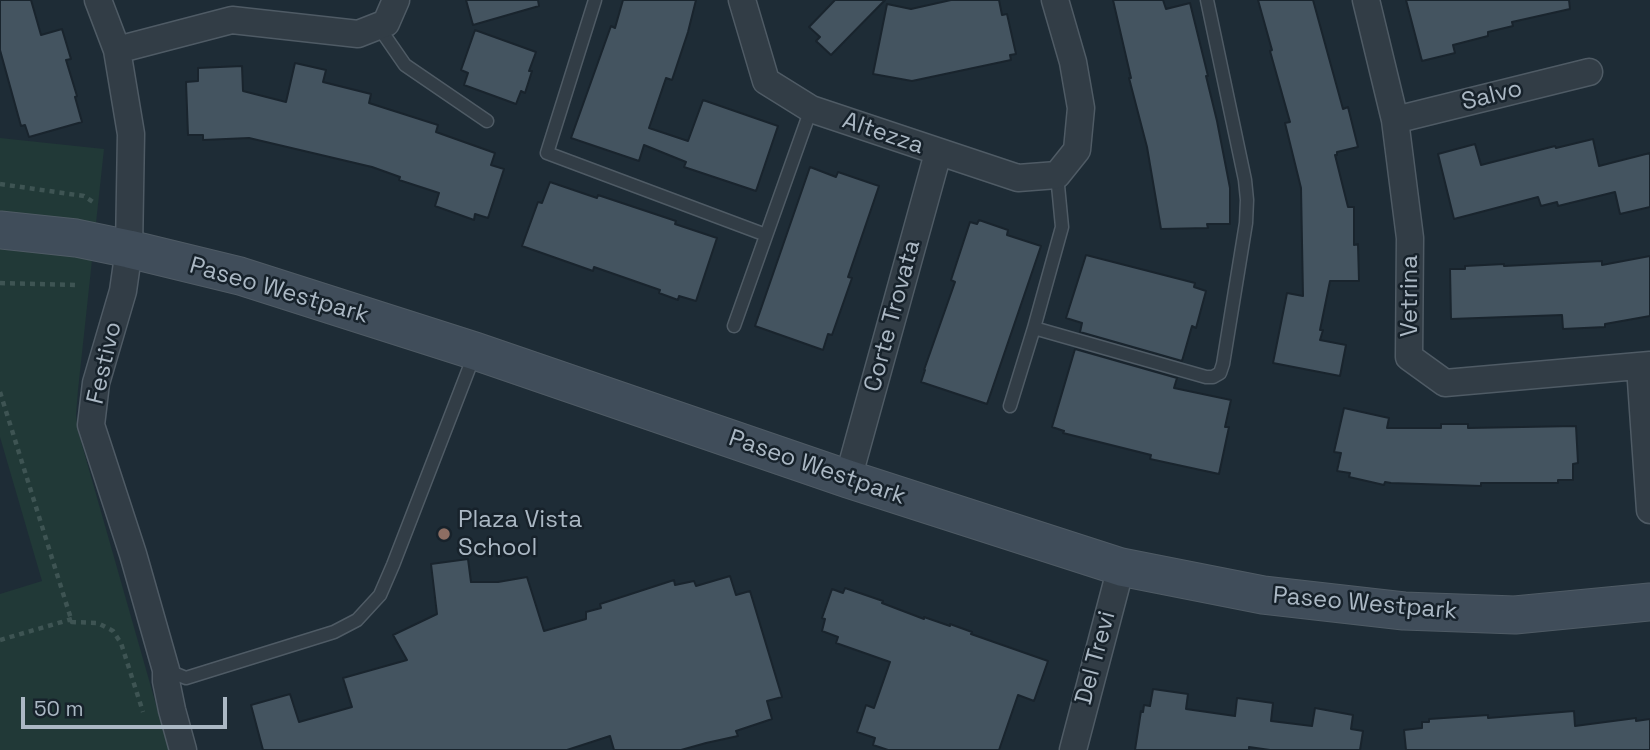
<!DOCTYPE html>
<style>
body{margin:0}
#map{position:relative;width:1650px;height:750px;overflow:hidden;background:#1e2c36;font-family:"Space Grotesk",sans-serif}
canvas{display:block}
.scale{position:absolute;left:21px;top:697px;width:206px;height:32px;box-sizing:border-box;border:4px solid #abb8c4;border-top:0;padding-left:9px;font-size:21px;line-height:24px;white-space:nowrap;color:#abb8c4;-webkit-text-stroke:5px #17222b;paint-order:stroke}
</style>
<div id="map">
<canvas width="1650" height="750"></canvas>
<div class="scale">50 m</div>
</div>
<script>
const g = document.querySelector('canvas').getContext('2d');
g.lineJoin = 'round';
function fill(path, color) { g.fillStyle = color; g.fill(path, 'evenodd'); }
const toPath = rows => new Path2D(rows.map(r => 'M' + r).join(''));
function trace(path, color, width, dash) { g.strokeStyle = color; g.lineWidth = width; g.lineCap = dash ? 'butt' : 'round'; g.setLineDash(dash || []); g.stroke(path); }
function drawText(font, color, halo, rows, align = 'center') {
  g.font = font + ' "Space Grotesk",sans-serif'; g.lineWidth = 5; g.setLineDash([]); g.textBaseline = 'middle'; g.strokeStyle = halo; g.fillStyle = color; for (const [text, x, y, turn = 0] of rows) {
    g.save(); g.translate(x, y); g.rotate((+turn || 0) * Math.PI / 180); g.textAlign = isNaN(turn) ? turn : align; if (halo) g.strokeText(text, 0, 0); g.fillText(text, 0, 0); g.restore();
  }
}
fill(toPath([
 [0,138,104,149,78,390,76,415,78,431,169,750,0,750,0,594,42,581,0,437]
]), '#213937');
const building = toPath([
 [0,0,31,0,41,35,62,29,71,59,66,60,77,96,75,97,82,122,29,137,25,125,21,126,0,50,0,0],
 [466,0,538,0,539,6,473,25,466,0],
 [623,0,696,0,688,32,672,80,666,78,649,128,688,141,703,100,778,126,756,191,684,167,686,162,644,145,639,161,571,138,611,26,615,28,623,0],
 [835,0,885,0,831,55,816,41,820,37,809,27,835,0],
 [951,0,999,0,1002,15,1007,14,1016,54,1010,55,1011,60,912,81,873,74,887,4,911,9,951,0],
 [1113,0,1163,0,1166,9,1190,3,1208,76,1206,76,1217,121,1230,188,1230,224,1207,224,1208,228,1161,229,1147,147,1129,78,1131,78,1113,0],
 [1258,0,1313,0,1343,109,1348,107,1358,147,1337,152,1337,155,1335,155,1348,207,1354,207,1354,245,1358,244,1359,281,1330,281,1320,330,1323,330,1320,340,1346,345,1340,376,1273,363,1287,293,1303,296,1301,188,1285,123,1290,122,1270,51,1272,50,1258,0],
 [1406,0,1569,0,1570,9,1512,22,1513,26,1488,32,1488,36,1453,45,1455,53,1422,61,1406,0],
 [475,30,536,52,529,71,532,71,525,93,521,91,516,104,464,85,468,73,461,70,475,30],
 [295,63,326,70,323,82,371,94,369,103,438,125,436,132,495,153,491,165,504,169,488,218,475,214,474,220,435,206,439,193,399,180,400,177,372,167,249,138,203,140,203,135,188,135,186,82,198,81,198,68,242,66,243,91,286,102,295,63],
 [1593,139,1599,166,1650,153,1650,207,1620,214,1615,192,1558,206,1557,202,1541,206,1538,197,1454,219,1438,154,1475,144,1481,165,1555,146,1556,148,1593,139],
 [810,167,836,177,838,172,879,186,848,277,852,278,832,335,828,334,823,350,755,326,810,167],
 [550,182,597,198,598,195,676,221,675,224,717,238,696,301,679,296,678,300,659,293,660,290,594,267,593,271,522,246,538,202,542,203,550,182],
 [979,220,1008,230,1007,235,1041,246,987,404,921,382,925,370,924,370,955,282,951,280,970,222,977,224,979,220],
 [1086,255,1195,283,1194,287,1206,291,1196,328,1192,326,1182,361,1080,332,1082,323,1066,318,1086,255],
 [1650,256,1650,316,1605,324,1605,327,1563,329,1562,315,1451,319,1450,269,1465,269,1465,266,1504,264,1504,266,1602,261,1602,265,1650,256],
 [1075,349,1177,378,1174,388,1231,400,1225,427,1229,427,1219,474,1150,459,1151,455,1063,433,1064,431,1052,427,1075,349],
 [1344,408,1389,418,1387,428,1441,428,1441,424,1468,424,1468,428,1576,426,1578,463,1573,464,1573,480,1558,480,1558,483,1481,483,1481,486,1391,483,1385,482,1384,485,1349,477,1350,473,1337,471,1341,453,1334,452,1344,408],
 [468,559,471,582,498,582,527,577,544,631,586,619,586,612,601,608,600,604,674,580,675,585,694,581,696,586,730,576,736,595,750,591,782,697,767,701,772,719,736,731,738,736,706,743,681,750,614,750,610,736,567,750,263,750,251,705,290,694,299,722,352,707,343,678,407,660,393,635,437,614,431,564,468,559],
 [845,588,883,601,882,603,924,619,924,617,950,626,950,624,972,632,971,634,1048,661,1034,701,1018,695,999,750,888,750,873,745,875,738,857,732,866,705,874,708,890,662,836,643,838,637,822,631,825,619,822,618,832,589,843,593,845,588],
 [1153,689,1188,694,1186,709,1235,716,1237,698,1273,703,1271,721,1312,726,1315,708,1353,715,1351,729,1363,731,1360,750,1270,750,1249,747,1249,750,1135,750,1141,711,1143,712,1144,705,1150,706,1153,689],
 [1574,711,1575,726,1636,718,1636,721,1650,719,1650,750,1406,750,1404,730,1422,728,1422,722,1429,722,1429,719,1488,715,1488,718,1574,711]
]);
fill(building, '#445460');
trace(building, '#19242d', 2);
const lane = toPath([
 [595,0,547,153,766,235],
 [378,26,405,65,487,121],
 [734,326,811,109],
 [1034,328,1206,377,1213,377,1220,373,1223,364,1246,223,1247,200,1245,180,1207,0],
 [1010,406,1034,328,1062,227,1057,175],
 [166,670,186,678,334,632,357,620,380,595,393,565,475,353]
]);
const street = toPath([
 [98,0,117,50,131,134,129,249,123,291,96,383,91,425,133,554,166,670,166,681,172,710,183,750],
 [742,0,766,81,811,109,1018,178,1057,175,1077,150,1081,108,1073,62,1055,0],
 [1366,0,1395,120,1410,238,1409,357,1445,383,1650,365],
 [117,50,232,20,358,34,386,23,396,0],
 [1395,120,1589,72],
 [1640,367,1650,510],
 [848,479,938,153],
 [1073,750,1121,567]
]);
const secondary = toPath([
 [0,230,76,238,129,249,240,276,475,351,848,479,1121,567,1263,595,1404,611,1515,615,1650,602]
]);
trace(lane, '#4f5b65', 15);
trace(street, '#4f5b65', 29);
trace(secondary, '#4f5b65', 39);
trace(toPath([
 [0,184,84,196,93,202],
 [0,283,77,285],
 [0,392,72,622,98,623,113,631,121,643,143,712],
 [0,640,72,619]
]), '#3e5453', 4.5, [5, 5]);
trace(lane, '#323d46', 12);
trace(street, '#323d46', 26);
trace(secondary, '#404d5a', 37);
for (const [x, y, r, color] of [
 [444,534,7,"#8d6e63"]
]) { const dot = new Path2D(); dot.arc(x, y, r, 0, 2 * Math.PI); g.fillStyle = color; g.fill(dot); trace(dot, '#17222b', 2.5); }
drawText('24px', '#abb8c4', '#17222b', [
 ["Salvo",1492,96,-14],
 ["Altezza",883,134,19],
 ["Paseo Westpark",279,291,16],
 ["Vetrina",1410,296,-90],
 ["Corte Trovata",893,316,-75],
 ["Festivo",105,363,-77],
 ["Paseo Westpark",817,468,19],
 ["Paseo Westpark",1365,604,5],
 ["Del Trevi",1096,658,-75]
]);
drawText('24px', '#abb8c4', '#17222b', [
 ["Plaza Vista",458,520],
 ["School",458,548]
], 'left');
</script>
